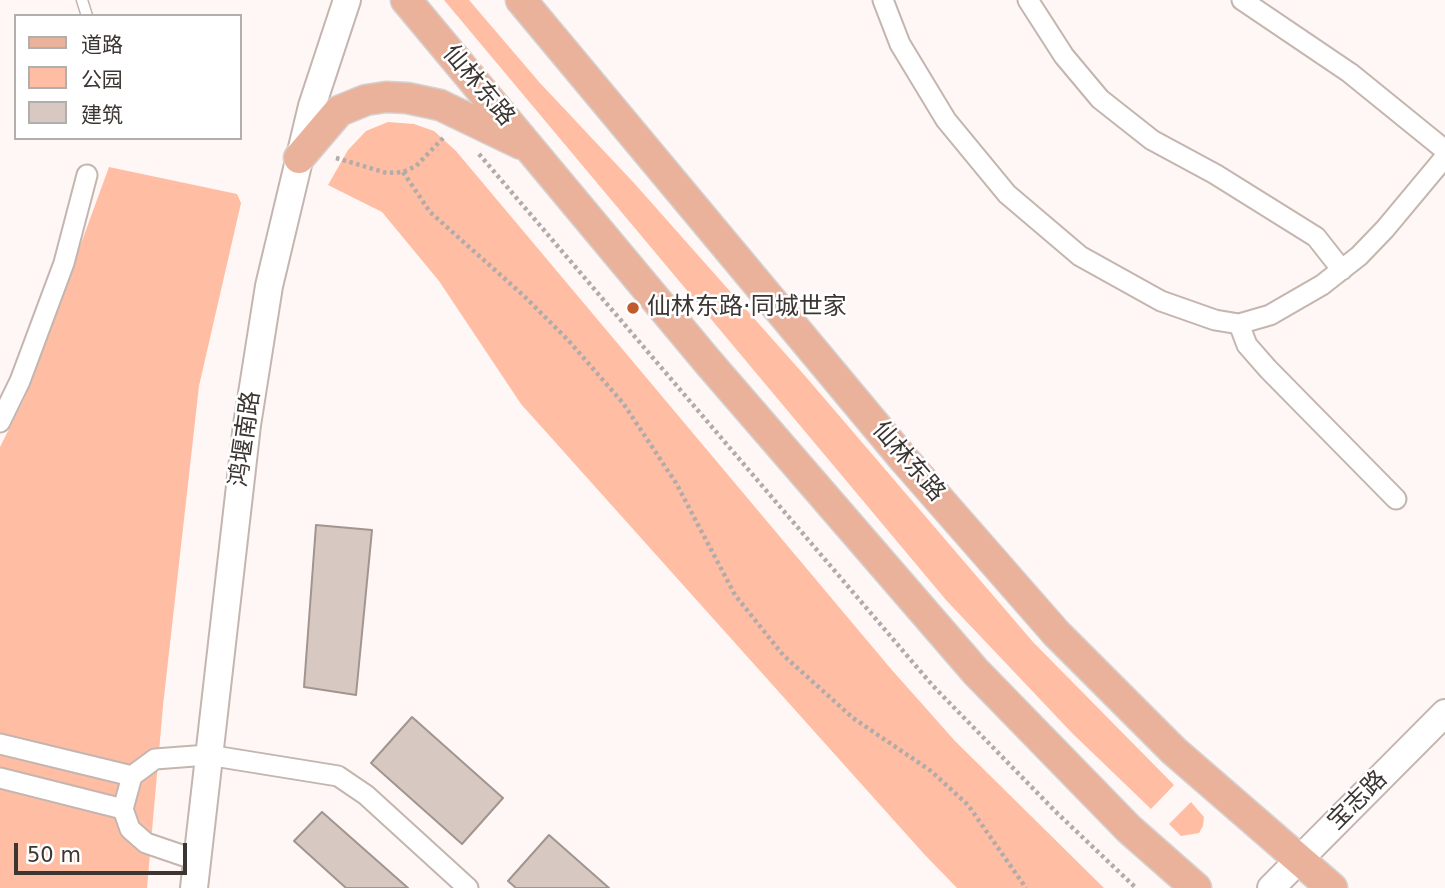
<!DOCTYPE html>
<meta charset="utf-8">
<style>
body{margin:0}
#map{position:relative;width:1445px;height:888px;overflow:hidden;background:#fef7f5;font-family:"DejaVu Sans","Noto Sans SC",sans-serif}
canvas{display:block}
.legend{position:absolute;left:14px;top:14px;width:228px;height:126px;box-sizing:border-box;background:#fff;border:2px solid #b1afad;margin:0;padding:9px 12px;list-style:none;font-size:21px;color:#3c3633}
.legend li{display:flex;align-items:center;gap:14px;height:35px}
.legend b{width:35px;border:2px solid #b1afad}
.scale{position:absolute;left:14px;top:843px;width:173px;height:32px;box-sizing:border-box;border:4px solid #3c3633;border-top:0;padding-left:9px;font-size:21px;line-height:24px;white-space:nowrap;color:#3c3633;-webkit-text-stroke:5px #fff;paint-order:stroke}
</style>
<div id="map">
<canvas width="1445" height="888"></canvas>
<ul class="legend">
<li><b style="height:9px;background:#ebb29b"></b>道路</li>
<li><b style="height:19px;background:#ffbea4"></b>公园</li>
<li><b style="height:19px;background:#d8c8c2"></b>建筑</li>
</ul>
<div class="scale">50 m</div>
</div>
<script>
const g = document.querySelector('canvas').getContext('2d');
g.lineJoin = 'round';
function fill(path, color) { g.fillStyle = color; g.fill(path, 'evenodd'); }
const toPath = rows => new Path2D(rows.map(r => 'M' + r).join(''));
function trace(path, color, width, dash) { g.strokeStyle = color; g.lineWidth = width; g.lineCap = dash ? 'butt' : 'round'; g.setLineDash(dash || []); g.stroke(path); }
function drawText(font, color, halo, rows, align = 'center') {
  g.font = font + ' "DejaVu Sans","Noto Sans SC",sans-serif'; g.lineWidth = 5; g.setLineDash([]); g.textBaseline = 'middle'; g.strokeStyle = halo; g.fillStyle = color; for (const [text, x, y, turn = 0] of rows) {
    g.save(); g.translate(x, y); g.rotate((+turn || 0) * Math.PI / 180); g.textAlign = isNaN(turn) ? turn : align; if (halo) g.strokeText(text, 0, 0); g.fillText(text, 0, 0); g.restore();
  }
}
fill(toPath([
 [444,0,469,0,540,83,634,183,806,377,1033,642,1174,785,1151,809,1072,733,946,600],
 [388,122,414,124,434,131,456,151,891,669,955,741,1104,888,957,888,924,854,521,404,439,281,382,212,328,185,348,150,366,131],
 [109,167,237,194,241,203,199,386,163,706,147,888,0,888,0,447,24,399],
 [1191,802,1204,817,1203,826,1199,833,1181,836,1169,824]
]), '#ffbea4');
const building = toPath([
 [316,525,372,530,356,695,304,687,316,525],
 [412,717,503,798,462,844,371,763,412,717],
 [322,812,408,888,346,888,294,841,322,812],
 [549,835,609,888,516,888,508,881,549,835]
]);
fill(building, '#d8c8c2');
trace(building, '#a2948e', 2);
const lane = toPath([
 [82,0,87,16]
]);
const street = toPath([
 [883,0,900,44,946,120,1007,194,1080,256,1161,301,1215,320,1239,324,1270,315,1322,285,1359,256,1385,229,1445,157],
 [1028,0,1064,56,1100,99,1152,140,1215,174,1316,237,1342,270],
 [1242,0,1350,73,1445,150],
 [1239,324,1247,345,1268,369,1396,499],
 [0,422,20,381,64,263,87,175],
 [0,744,132,776],
 [0,778,123,809],
 [196,860,146,843,130,829,123,809,132,776,155,759,208,755,338,776,366,795,468,888]
]);
const secondary = toPath([
 [194,888,247,425,269,286,312,106,347,0],
 [1271,888,1445,713]
]);
const primary = toPath([
 [406,0,708,362,976,672,1129,829,1196,888],
 [521,0,902,457,1056,633,1174,751,1332,888],
 [299,158,339,111,366,100,386,97,407,98,440,105,521,144]
]);
trace(lane, '#c4b5af', 13);
trace(street, '#c4b5af', 23);
trace(secondary, '#c4b5af', 30);
trace(primary, '#d4d3d2', 33);
trace(toPath([
 [479,154,933,686,1056,812,1136,888],
 [336,158,387,173,403,172,416,166,445,136],
 [403,172,430,212,524,296,568,340,623,403,676,483,735,595,783,655,853,718,931,771,968,805,1026,888]
]), '#b2aba9', 4.5, [3.5, 3.5]);
trace(lane, '#fff', 10);
trace(street, '#fff', 19);
trace(secondary, '#fff', 26);
trace(primary, '#ebb29b', 30);
for (const [x, y, r, color] of [
 [633,308,7,"#c15b2d"]
]) { const dot = new Path2D(); dot.arc(x, y, r, 0, 2 * Math.PI); g.fillStyle = color; g.fill(dot); trace(dot, '#fff', 2.5); }
drawText('24px', '#3c3633', '#fff', [
 ["仙林东路",478,86,50],
 ["鸿堰南路",246,439,-82],
 ["仙林东路",908,462,49],
 ["宝志路",1358,801,-45]
]);
drawText('24px', '#3c3633', '#fff', [
 ["仙林东路·同城世家",647,308]
], 'left');
</script>
